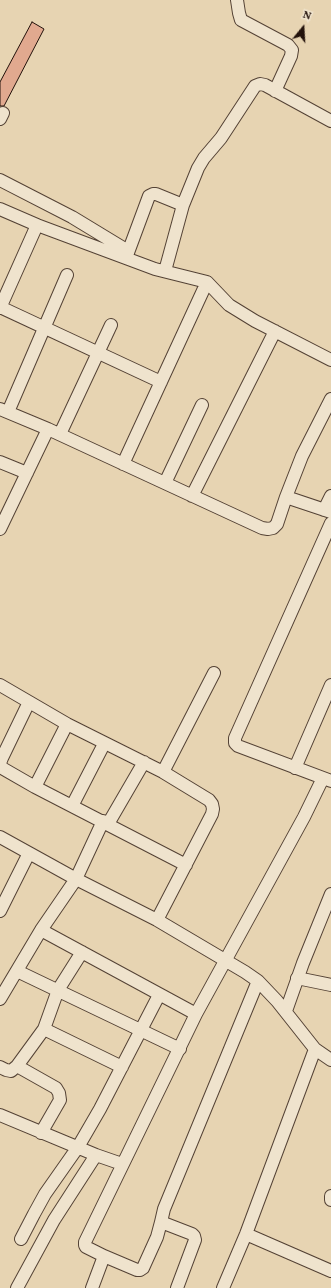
<!DOCTYPE html>
<style>
body{margin:0}
#map{position:relative;width:331px;height:1288px;overflow:hidden;background:#e7d4b2;font-family:Vollkorn,serif}
canvas{display:block}
.north{position:absolute;left:283px;top:8px;width:40px;height:40px;-webkit-text-stroke:3px #efe3cd;paint-order:stroke;rotate:18deg;font-size:11px;font-weight:700;line-height:16px;text-align:center;color:#23120b}
.north::after{content:'';display:block;margin:auto;width:14px;height:18px;background:#23120b;clip-path:polygon(50% 0,100% 100%,50% 72%,0 100%)}
</style>
<div id="map">
<canvas width="331" height="1288"></canvas>
<div class="north">N</div>
</div>
<script>
const g = document.querySelector('canvas').getContext('2d');
g.lineJoin = 'round';
function fill(path, color) { g.fillStyle = color; g.fill(path, 'evenodd'); }
const toPath = rows => new Path2D(rows.map(r => 'M' + r).join(''));
function trace(path, color, width, dash) { g.strokeStyle = color; g.lineWidth = width; g.lineCap = dash ? 'butt' : 'round'; g.setLineDash(dash || []); g.stroke(path); }
const building = toPath([
 [32,22,44,29,4,106,0,106,0,82,32,22]
]);
fill(building, '#e1a98f');
trace(building, '#23120b', 1);
const minor = toPath([
 [237,0,239,13,241,20,288,45,292,50,291,56,275,91],
 [0,119,3,113],
 [0,180,72,217,128,251],
 [0,209,37,225,155,269,207,282,229,305,255,321,331,360],
 [126,258,149,196,153,194,156,194,183,205],
 [165,271,183,205,198,168,204,158,221,138,255,86,260,84,265,85,331,121],
 [0,307,161,382],
 [0,308,37,225],
 [0,409,48,429,262,528,268,529,273,528,277,524,286,497,331,512],
 [8,412,67,275],
 [60,434,111,325],
 [0,462,27,473],
 [123,464,207,282],
 [165,483,202,405],
 [192,496,275,331],
 [286,497,302,456,331,399],
 [324,510,331,496],
 [331,523,235,738,235,743,238,746,331,781],
 [0,529,48,429],
 [0,685,67,724,163,772,209,800,212,804,213,809,212,814,157,920],
 [29,702,2,758,0,763,2,768,35,787,186,865],
 [295,768,331,685],
 [163,772,214,673],
 [35,787,67,724],
 [72,806,104,744],
 [108,824,144,762],
 [0,837,76,879,157,920,245,972,258,981,277,1001,315,1049,331,1060],
 [0,911,29,853],
 [41,930,196,1014],
 [17,971,180,1049],
 [297,978,331,985],
 [0,999,41,930,76,879,103,821],
 [286,1011,303,963,331,894],
 [44,1029,122,1067],
 [17,1066,56,1088,59,1093,60,1100,41,1133],
 [0,1067,6,1070,11,1071,17,1066,44,1029,58,990,82,952],
 [0,1115,96,1155,122,1164],
 [331,1196,331,1200],
 [246,1234,331,1271],
 [21,1239,34,1214,45,1194,78,1147,100,1109,159,995],
 [104,1256,86,1247,85,1245,85,1242,196,1014,304,817,323,778],
 [17,1288,54,1220,96,1155],
 [92,1288,104,1256,137,1270,140,1270,143,1268,157,1237,161,1222],
 [177,1288,195,1240,194,1236,192,1234,161,1222,164,1209,258,981],
 [223,1288,246,1234,315,1049]
]);
trace(minor, '#544235', 14);
trace(minor, '#efe3cd', 12);
</script>
